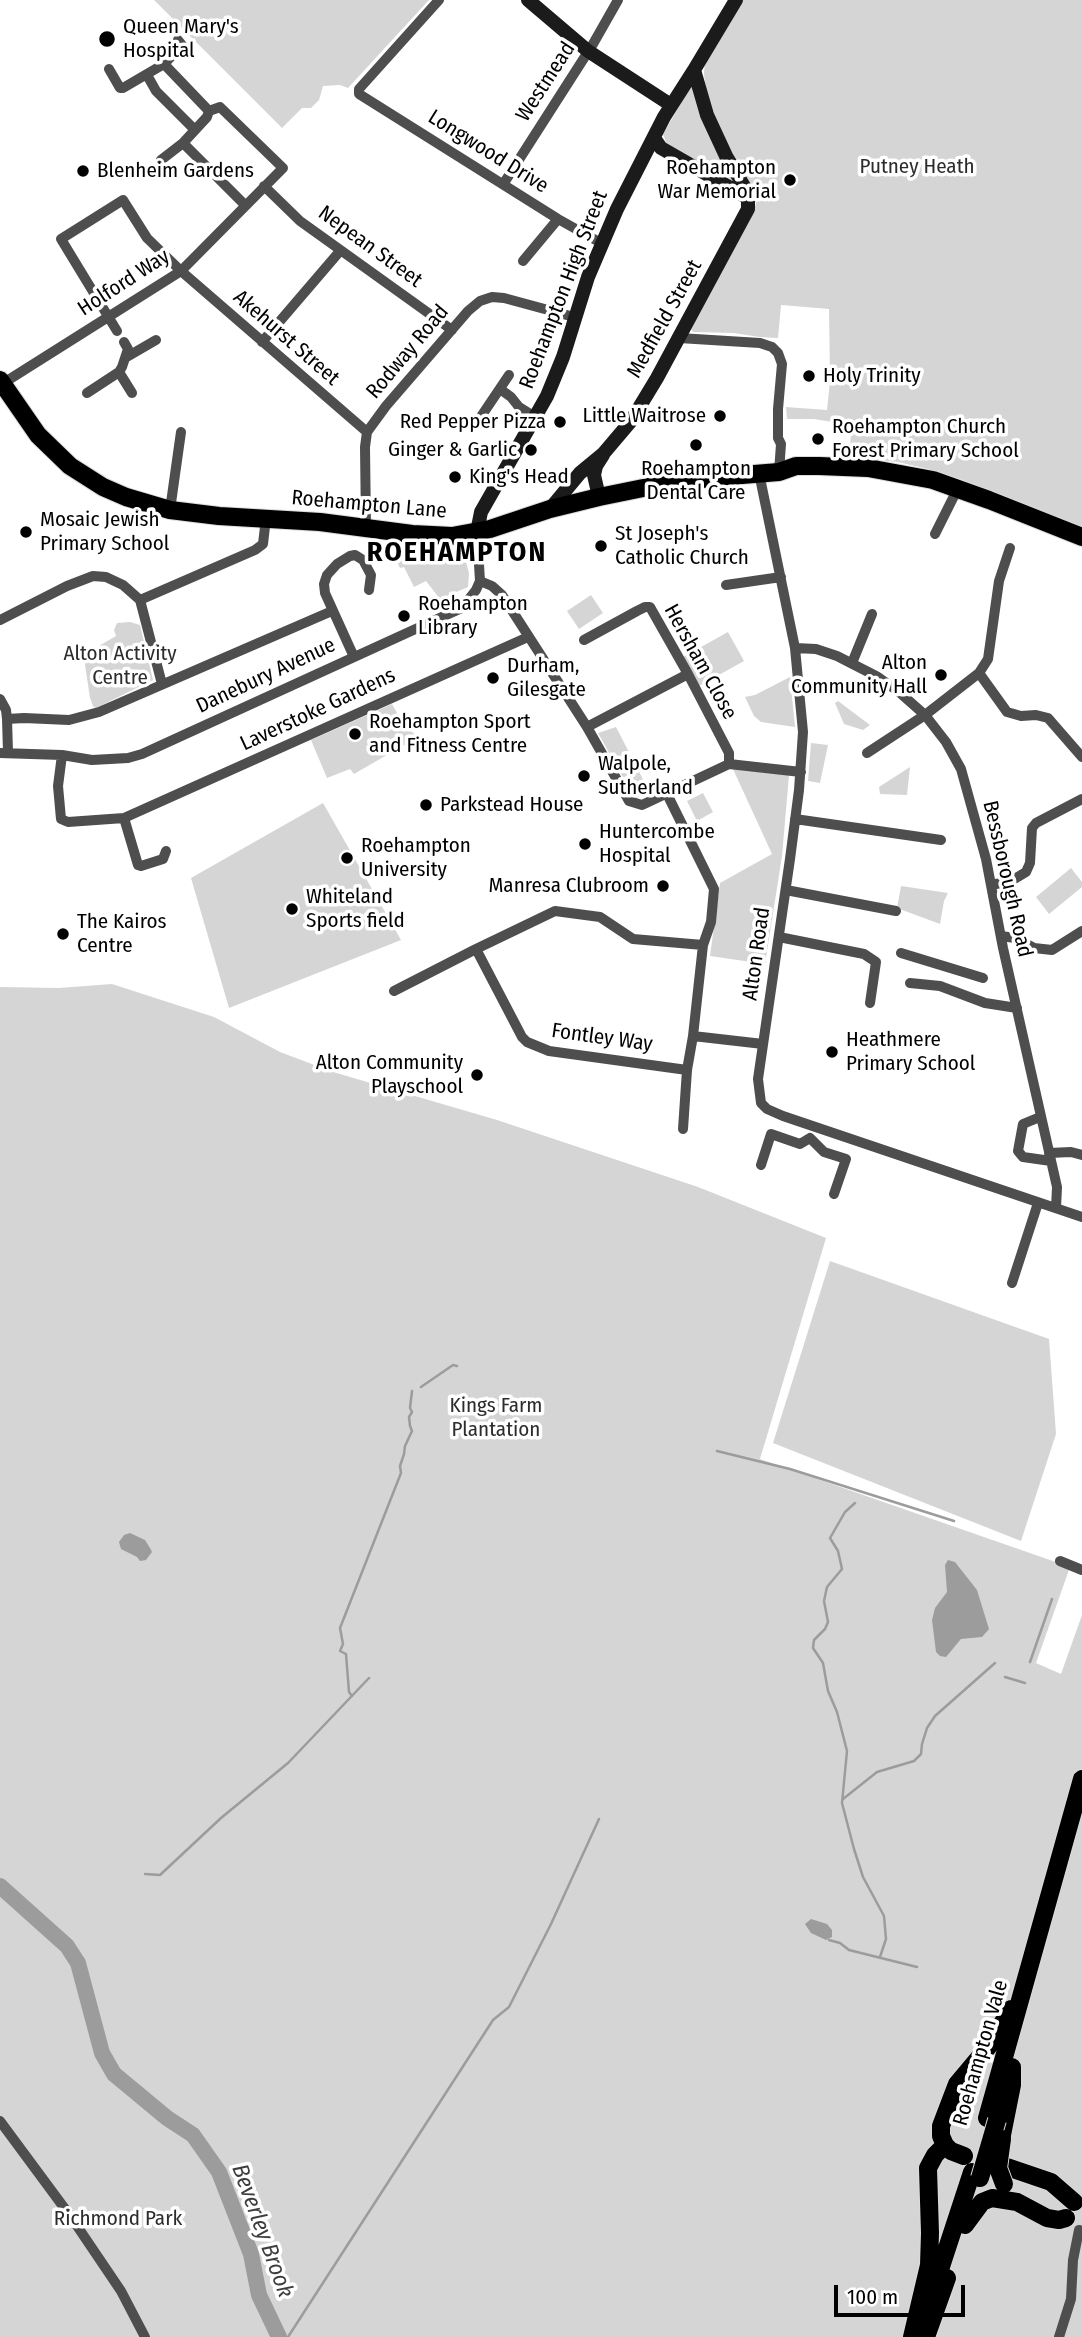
<!DOCTYPE html>
<style>
body{margin:0}
#map{position:relative;width:1082px;height:2337px;overflow:hidden;background:#fff;font-family:"Fira Sans Condensed",sans-serif}
canvas{display:block}
.scale{position:absolute;left:834px;top:2285px;width:131px;height:32px;box-sizing:border-box;border:4px solid #000;border-top:0;padding-left:9px;font-size:21px;line-height:24px;white-space:nowrap;color:#000;-webkit-text-stroke:5px #fff;paint-order:stroke}
</style>
<div id="map">
<canvas width="1082" height="2337"></canvas>
<div class="scale">100 m</div>
</div>
<script>
const g = document.querySelector('canvas').getContext('2d');
g.lineJoin = 'round';
function fill(path, color) { g.fillStyle = color; g.fill(path, 'evenodd'); }
const toPath = rows => new Path2D(rows.map(r => 'M' + r).join(''));
function trace(path, color, width, dash) { g.strokeStyle = color; g.lineWidth = width; g.lineCap = dash ? 'butt' : 'round'; g.setLineDash(dash || []); g.stroke(path); }
function drawText(font, color, halo, rows, align = 'center') {
  g.font = font + ' "Fira Sans Condensed",sans-serif'; g.lineWidth = 7; g.setLineDash([]); g.textBaseline = 'middle'; g.strokeStyle = halo; g.fillStyle = color; for (const [text, x, y, turn = 0] of rows) {
    g.save(); g.translate(x, y); g.rotate((+turn || 0) * Math.PI / 180); g.textAlign = isNaN(turn) ? turn : align; if (halo) g.strokeText(text, 0, 0); g.fillText(text, 0, 0); g.restore();
  }
}
fill(toPath([
 [154,0,429,0,348,88,340,85,323,86,319,100,311,108,302,108,282,128],
 [742,0,1082,0,1082,529,960,479,928,469,898,462,850,457,851,425,814,419,787,419,786,407,827,410,830,381,829,309,781,305,778,338,759,337,734,333,693,332,690,327,751,218,756,203,726,147,708,106,704,74,705,60],
 [694,81,734,179,732,182,667,145,663,134],
 [388,544,435,551,460,551,464,555,469,573,468,587,440,599,426,581,414,587,404,567,400,568],
 [591,595,603,613,579,629,567,611],
 [130,622,140,625,153,680,96,708,93,706,90,698,84,658,85,654,116,636,114,630,117,623],
 [728,632,744,661,699,686,683,657],
 [790,677,795,727,761,722,754,716,745,697,755,695],
 [838,701,870,725,863,730,844,724,835,703],
 [392,704,407,731,411,731,418,737,354,774,350,769,327,778,311,740],
 [616,727,649,791,635,799,598,733],
 [811,743,828,745,820,783,808,781],
 [910,767,907,795,880,794,879,787],
 [733,769,789,775,782,856,765,964,710,956,720,883,772,854],
 [703,793,713,812,697,821,687,801],
 [323,803,401,940,229,1008,191,878],
 [1071,868,1082,882,1082,887,1049,914,1036,897],
 [901,886,948,893,944,901,940,924,897,908],
 [112,984,214,1017,280,1052,333,1072,497,1120,698,1187,826,1238,760,1459,1070,1567,1036,1663,1061,1674,1082,1615,1082,2337,0,2337,0,987,59,988],
 [830,1261,1049,1339,1056,1434,1021,1541,773,1443]
]), '#d5d5d5');
fill(toPath([
 [130,1533,145,1540,150,1548,152,1552,146,1560,140,1561,137,1557,121,1549,119,1542,124,1535],
 [948,1560,955,1562,977,1590,989,1629,982,1637,961,1639,946,1657,940,1656,936,1652,932,1620,935,1608,947,1592,945,1565],
 [811,1919,827,1924,832,1930,832,1937,826,1940,811,1933,805,1924]
]), '#9c9c9c');
trace(toPath([
 [421,1387,453,1365,457,1366],
 [717,1451,790,1469,954,1521],
 [855,1503,845,1512,830,1538,838,1551,842,1569,827,1587,824,1601,828,1622,825,1629,814,1640,813,1648,823,1663,828,1691,837,1712,847,1751,842,1803,854,1849,863,1877,884,1916,886,1939,880,1957],
 [1030,1662,1052,1599],
 [1005,1677,1025,1683],
 [352,1696,349,1692,346,1654,340,1651,343,1644,340,1628,401,1473,400,1466,404,1454,405,1446,412,1431,410,1426,409,1417,412,1412,410,1408,412,1391],
 [843,1799,877,1772,914,1761,921,1754,922,1744,927,1728,935,1716,995,1663],
 [145,1874,160,1875,221,1818,288,1763,369,1678],
 [829,1940,840,1943,849,1950,917,1967],
 [288,2337,493,2020,509,2007,551,1924,599,1819]
]), '#9c9c9c', 2.5);
trace(toPath([
 [0,1886,67,1946,78,1963,102,2053,114,2074,167,2118,193,2135,219,2172,251,2254,259,2295,279,2337]
]), '#9c9c9c', 16);
const highway = toPath([
 [0,380,38,435,70,466,103,487,126,497,170,510,219,516,320,522,412,534,452,536,490,529,550,509,599,497,658,485,717,477,779,472,796,466,819,466,868,468,933,480,989,500,1082,537],
 [987,2118,1082,1779],
 [1002,2135,1012,2085,1012,2067],
 [964,2156,951,2151,945,2145,941,2136,941,2126,957,2084,988,2047,1011,2009],
 [1007,2167,1051,2182,1074,2202],
 [965,2225,982,2202,992,2198,1017,2202,1047,2218,1059,2220,1066,2218],
 [934,2288,972,2172],
 [912,2337,929,2265,930,2233,928,2168,935,2155,945,2145],
 [926,2337,947,2278]
]);
trace(highway, '#dbdbdb', 20);
trace(toPath([
 [439,0,359,89,359,94,558,219,601,243],
 [109,69,120,88,123,88,164,64,182,45,178,40],
 [147,75,156,91,195,130],
 [183,143,245,205],
 [161,160,183,143,207,117,209,111,164,64],
 [504,183,593,44,618,0],
 [264,186,300,221,452,330],
 [523,261,558,219],
 [117,331,61,239,123,200,147,238,181,271,367,432],
 [679,338,760,343,772,347,778,353,782,364,778,409,778,438,781,444,779,472],
 [124,342,128,349,122,367,119,372,132,393],
 [262,342,340,251],
 [125,358,156,340],
 [2,384,181,271,283,168,220,107,209,111],
 [500,389,511,397,519,407,535,417],
 [87,393,119,372],
 [476,424,509,375],
 [759,473,795,648,803,732,799,790,790,859,758,1079,761,1103,767,1109,783,1116,1082,1217],
 [170,510,181,432],
 [366,527,365,447,367,432,386,406,468,311,480,301,492,297,504,298,574,317],
 [935,534,958,488],
 [480,581,492,586,502,595,587,727,629,801,642,805,729,764,801,772],
 [726,585,781,577],
 [140,600,255,550,263,544,266,518],
 [0,620,67,586,93,576,106,577,123,585,140,600,162,684],
 [584,640,637,611,645,607,650,607,688,674,729,753,729,764],
 [795,648,816,649,837,656,878,677,899,692,925,715,946,742,961,769,986,859,1003,948,1057,1187,1056,1208],
 [354,657,325,593,324,584,327,575,337,564,350,556,355,555,363,560,371,575,369,590],
 [852,663,872,614],
 [979,673,1007,712,1021,716,1036,715,1048,718,1082,757],
 [0,699,6,710,7,719,8,752],
 [7,719,24,718,69,720,99,712,332,611],
 [587,727,688,674],
 [0,753,62,755,92,760,128,758,142,754,444,616,462,608,476,590,480,581,477,532],
 [867,753,925,715,979,673,988,659,999,581,1010,548],
 [62,755,58,786,61,819,68,822,124,818,528,637],
 [667,794,714,889,711,922,703,945,693,1036,763,1044],
 [124,818,138,865,141,866,163,859,166,851],
 [795,819,941,840],
 [991,885,1011,881,1026,872,1030,863,1032,828,1036,823,1082,799],
 [786,890,896,911],
 [1001,936,1015,938,1034,948,1052,950,1082,931],
 [779,937,864,954,876,962,870,1003],
 [901,953,983,978],
 [910,983,940,986,985,1003,1017,1008],
 [394,991,476,949],
 [687,1070,549,1051,527,1042,522,1037,476,949,555,911,600,917,633,939,703,945],
 [1040,1117,1023,1124,1018,1151,1023,1157,1051,1161],
 [683,1129,687,1070,693,1036],
 [1049,1153,1071,1152,1082,1155],
 [761,1165,771,1134,800,1144,810,1138,824,1152,846,1159,834,1194],
 [1012,1283,1038,1203],
 [1060,1561,1082,1570],
 [0,2121,71,2217,121,2291,145,2337],
 [1059,2337,1071,2299,1073,2260,1079,2230]
]), '#4e4e4e', 10);
trace(toPath([
 [528,0,588,51,671,105],
 [654,138,661,148,748,198],
 [599,497,594,475,596,466,603,455],
 [550,509,580,473,603,454,631,421,657,378,748,209,748,198,745,188,726,156,707,115,694,70],
 [477,532,481,512,547,396,563,357,588,277,617,209,664,117,694,70,736,0]
]), '#1b1b1b', 14);
trace(highway, '#000', 18);
const highwayBridge = toPath([
 [1002,2139,998,2168,1004,2184],
 [980,2178,997,2120]
]);
trace(highwayBridge, '#dbdbdb', 20, []);
trace(highwayBridge, '#000', 18);
for (const [x, y, r, color] of [
 [107,39,9,"#000"],
 [83,171,7,"#000"],
 [790,180,7,"#000"],
 [809,376,7,"#000"],
 [720,416,7,"#000"],
 [560,422,7,"#000"],
 [818,439,7,"#000"],
 [696,445,7,"#000"],
 [531,450,7,"#000"],
 [455,477,7,"#000"],
 [26,532,7,"#000"],
 [601,546,7,"#000"],
 [404,616,7,"#000"],
 [941,675,7,"#000"],
 [493,678,7,"#000"],
 [355,734,7,"#000"],
 [584,776,7,"#000"],
 [426,805,7,"#000"],
 [585,844,7,"#000"],
 [347,858,7,"#000"],
 [663,886,7,"#000"],
 [292,909,7,"#000"],
 [63,934,7,"#000"],
 [832,1052,7,"#000"],
 [477,1075,7,"#000"]
]) { const dot = new Path2D(); dot.arc(x, y, r, 0, 2 * Math.PI); g.fillStyle = color; g.fill(dot); trace(dot, '#fff', 2.5); }
drawText('21px', '#000', '#fff', [
 ["Queen Mary's",123,27],
 ["Hospital",123,51],
 ["Roehampton",776,168,"right"],
 ["War Memorial",776,192,"right"],
 ["Blenheim Gardens",97,171],
 ["Holy Trinity",823,376],
 ["Little Waitrose",706,416,"right"],
 ["Red Pepper Pizza",546,422,"right"],
 ["Roehampton Church",832,427],
 ["Forest Primary School",832,451],
 ["Ginger & Garlic",517,450,"right"],
 ["Roehampton",696,469,"center"],
 ["Dental Care",696,493,"center"],
 ["King's Head",469,477],
 ["Mosaic Jewish",40,520],
 ["Primary School",40,544],
 ["St Joseph's",615,534],
 ["Catholic Church",615,558],
 ["Roehampton",418,604],
 ["Library",418,628],
 ["Alton",927,663,"right"],
 ["Community Hall",927,687,"right"],
 ["Durham,",507,666],
 ["Gilesgate",507,690],
 ["Roehampton Sport",369,722],
 ["and Fitness Centre",369,746],
 ["Walpole,",598,764],
 ["Sutherland",598,788],
 ["Parkstead House",440,805],
 ["Huntercombe",599,832],
 ["Hospital",599,856],
 ["Roehampton",361,846],
 ["University",361,870],
 ["Manresa Clubroom",649,886,"right"],
 ["Whiteland",306,897],
 ["Sports field",306,921],
 ["The Kairos",77,922],
 ["Centre",77,946],
 ["Heathmere",846,1040],
 ["Primary School",846,1064],
 ["Alton Community",463,1063,"right"],
 ["Playschool",463,1087,"right"]
], 'left');
drawText('21px', '#000', '#fff', [
 ["Westmead",546,82,-57],
 ["Longwood Drive",488,152,32],
 ["Nepean Street",370,247,36],
 ["Holford Way",124,283,-33],
 ["Roehampton High Street",564,290,-69],
 ["Medfield Street",665,319,-61],
 ["Akehurst Street",286,338,41],
 ["Rodway Road",408,352,-50],
 ["Roehampton Lane",369,505,5],
 ["Hersham Close",700,662,61],
 ["Danebury Avenue",266,676,-25],
 ["Laverstoke Gardens",318,710,-25],
 ["Bessborough Road",1007,879,77],
 ["Alton Road",757,954,-82],
 ["Fontley Way",602,1038,8],
 ["Roehampton Vale",981,2053,-74]
]);
drawText('21px', '#2c2c2c', '#fff', [
 ["Putney Heath",917,167],
 ["Alton Activity",120,654],
 ["Centre",120,678],
 ["Kings Farm",496,1406],
 ["Plantation",496,1430],
 ["Richmond Park",118,2219]
]);
drawText('italic 23px', '#3d3d3d', '#fff', [
 ["Beverley Brook",262,2231,70]
]);
g.letterSpacing = '2px';
drawText('bold 28px', '#000', '#fff', [
 ["ROEHAMPTON",457,553]
]);
g.letterSpacing = '0px';
</script>
